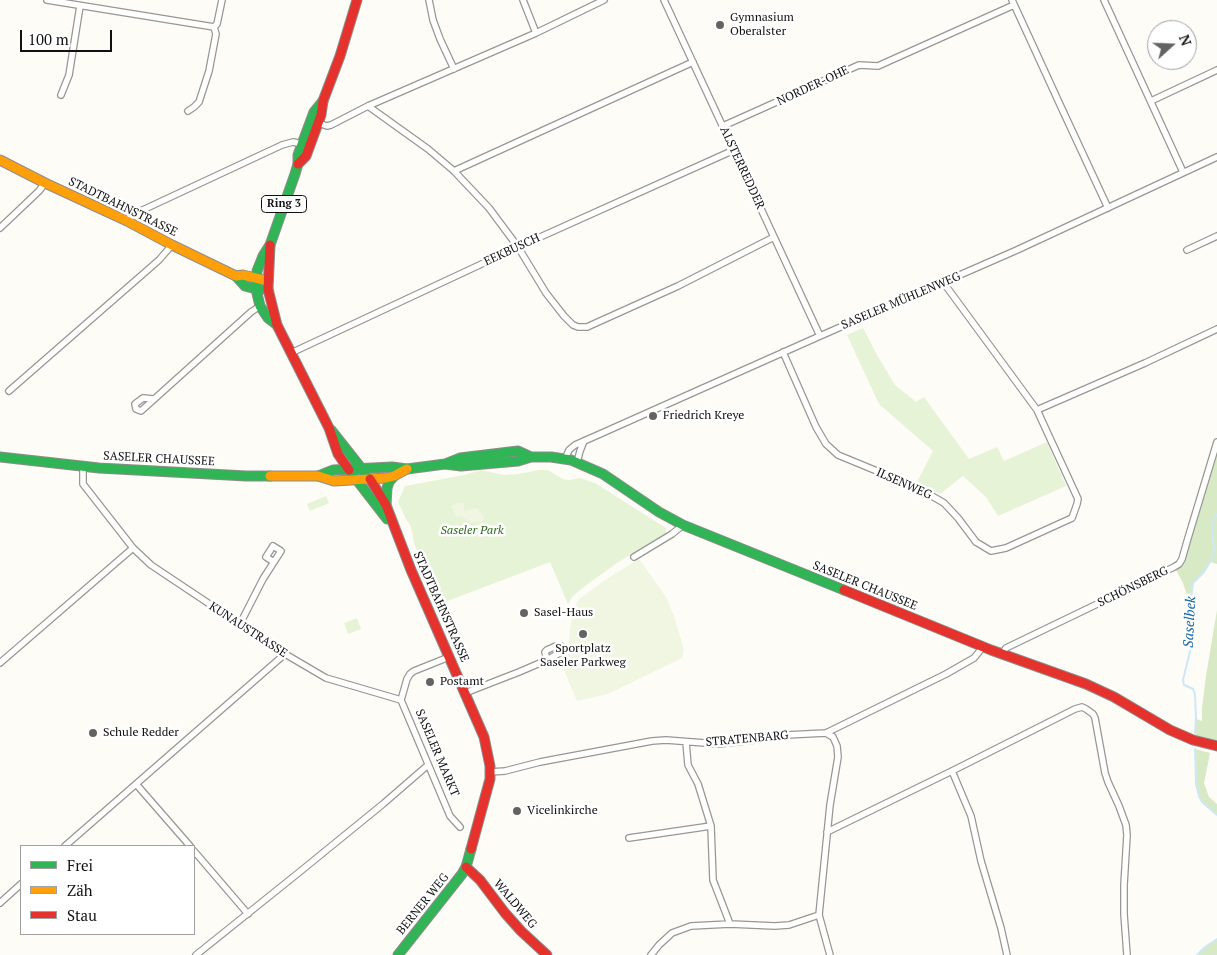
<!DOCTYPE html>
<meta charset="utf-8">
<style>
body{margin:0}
#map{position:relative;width:1217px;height:955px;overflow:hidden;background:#fdfcf7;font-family:"PT Serif",serif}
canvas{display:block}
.legend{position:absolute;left:20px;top:845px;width:175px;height:90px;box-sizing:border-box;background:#fff;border:1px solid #a0a0a0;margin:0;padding:6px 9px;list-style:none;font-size:15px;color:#111}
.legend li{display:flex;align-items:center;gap:10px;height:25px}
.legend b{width:25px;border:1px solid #a0a0a0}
.north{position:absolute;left:1147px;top:20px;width:50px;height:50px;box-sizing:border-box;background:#fff;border:1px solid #a0a0a0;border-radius:50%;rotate:70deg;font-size:14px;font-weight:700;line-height:20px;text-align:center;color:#111}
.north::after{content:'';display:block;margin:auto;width:18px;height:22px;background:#646362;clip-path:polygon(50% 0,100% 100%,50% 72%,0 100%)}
.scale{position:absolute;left:20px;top:30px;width:92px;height:22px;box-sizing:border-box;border:2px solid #111;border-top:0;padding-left:6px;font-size:15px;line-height:18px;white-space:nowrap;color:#111;-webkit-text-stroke:4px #fff;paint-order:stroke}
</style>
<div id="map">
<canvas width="1217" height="955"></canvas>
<ul class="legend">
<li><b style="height:6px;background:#30b455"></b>Frei</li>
<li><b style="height:6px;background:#ff9f0a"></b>Zäh</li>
<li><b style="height:6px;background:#e5322d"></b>Stau</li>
</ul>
<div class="north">N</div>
<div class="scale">100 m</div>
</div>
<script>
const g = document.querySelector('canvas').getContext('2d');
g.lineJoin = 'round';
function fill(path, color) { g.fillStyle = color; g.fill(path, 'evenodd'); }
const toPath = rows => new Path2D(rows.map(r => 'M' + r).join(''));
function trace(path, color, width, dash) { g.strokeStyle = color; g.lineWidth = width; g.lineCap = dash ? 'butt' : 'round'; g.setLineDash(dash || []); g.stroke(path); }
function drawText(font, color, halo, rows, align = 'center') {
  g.font = font + ' "PT Serif",serif'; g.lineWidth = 5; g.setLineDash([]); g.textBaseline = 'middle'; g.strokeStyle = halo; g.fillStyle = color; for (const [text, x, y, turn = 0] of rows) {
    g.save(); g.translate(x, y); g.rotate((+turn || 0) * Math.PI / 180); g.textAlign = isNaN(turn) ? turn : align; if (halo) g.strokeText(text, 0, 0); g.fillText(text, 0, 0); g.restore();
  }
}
fill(toPath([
 [863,328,877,355,895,385,916,402,924,397,969,459,997,447,1004,461,1047,442,1066,486,998,516,986,497,963,476,940,494,917,482,933,451,879,404,847,335],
 [481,470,504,475,518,474,539,470,548,470,563,479,569,480,580,478,595,483,666,528,666,533,617,563,585,586,572,597,568,604,550,562,437,605,414,543,412,531,410,525,406,519,398,502,405,486,464,475],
 [326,496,329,503,310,511,307,504],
 [357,618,361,629,348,634,344,623]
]), '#e7f3d7');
fill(toPath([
 [1217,447,1217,564,1210,562,1204,572,1194,581,1192,585,1191,599,1188,598,1183,583,1176,570,1182,566],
 [1217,610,1217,742,1195,737,1195,729,1196,719,1202,721,1202,708,1206,676],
 [1195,749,1210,753,1204,783,1209,797,1217,804,1217,815,1202,802,1199,796,1196,784],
 [1217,939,1217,955,1197,955,1205,947]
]), '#d8eac5');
fill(toPath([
 [458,503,464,503,464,511,476,508,478,509,483,515,484,520,481,522,475,522,473,523,463,518,463,516,456,517,451,506],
 [639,559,666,597,674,616,684,650,682,658,608,694,577,701,560,661,568,657,570,630,573,611,578,600,608,578]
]), '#f0f6e1');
trace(toPath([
 [1195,733,1196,719,1195,694,1193,689,1184,685,1183,680,1191,647,1187,631,1188,622,1193,583,1204,572,1213,557,1214,548,1212,530,1213,521,1217,514],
 [1195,749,1196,784,1199,796,1202,802,1217,815],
 [1197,955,1205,947,1217,939]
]), '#cde8f7', 2);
const street = toPath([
 [47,0,214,27],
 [429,0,433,20,440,39,454,69],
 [523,0,536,33],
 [664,0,820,336],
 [1012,0,1062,109,1108,208],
 [1104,0,1183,172],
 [61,95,69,75,80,6],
 [1151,101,1217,70],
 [368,106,428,149,454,171,489,208,518,247,546,293,564,316,573,325,578,327,587,327,678,286,774,237],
 [188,111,194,107,199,102,209,71,216,34,214,27,217,24,222,0],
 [318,123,327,126,331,125,368,106,536,33,604,0],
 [723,126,859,65,878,66,1014,5],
 [454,171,693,62],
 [127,221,132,215,282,145,293,142,302,144],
 [0,228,39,191,45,183],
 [1187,250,1217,236],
 [783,352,816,427,826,444,838,455,918,488,944,503,958,518,976,542,991,551,1006,548,1072,518,1077,504,1078,499,1037,410,943,282],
 [291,353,518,247,734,150],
 [9,391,159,260,172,245],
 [153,399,143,398,135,404,136,409,141,411,251,312,260,306],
 [1037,410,1145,363,1217,329],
 [565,459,569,450,575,445,600,434,820,336,1017,250,1217,157],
 [577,462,580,451,584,441],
 [83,467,83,484,133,548,151,565,280,651,326,678,401,700],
 [634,557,672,534,683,525],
 [240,624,263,579,281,551,273,546,266,557,274,562],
 [1001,655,1006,648,1174,567,1179,564,1182,559,1188,538,1217,442],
 [0,663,133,548],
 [465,693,519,672,547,660,556,655,562,652,561,646,556,646,547,650,545,652,547,660],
 [401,700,450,816,460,827],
 [401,700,407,679,410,674,414,671,449,657],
 [826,733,833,737,837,746,838,757,830,805,819,915,830,955],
 [686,742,688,765,698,784,711,826,713,880,730,924],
 [952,771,971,816,981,861,1001,928,1007,955],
 [490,772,505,771,540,762,652,741,666,740,718,744,763,739,786,735,826,733,946,674,974,658,983,647],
 [136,784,190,846],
 [827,832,952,771,1075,709,1082,707,1086,709,1093,714,1095,718,1105,773,1108,782,1119,806,1126,825,1127,835,1124,885,1124,914,1127,955],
 [629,838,711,826],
 [65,846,285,654],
 [194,851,248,914],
 [0,903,21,884],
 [196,955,302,870,383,804,428,765],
 [651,955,659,945,672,933,691,926,730,924,775,926,789,925,819,915]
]);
const fast = toPath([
 [236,276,245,286,256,289,268,289],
 [277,325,268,318,260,306,256,289,257,271,263,256,270,245,295,174,298,164,298,155,314,112,323,101],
 [331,430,365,473],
 [0,457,99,468,246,476,270,476],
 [445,464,461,466,518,461,531,457,551,457,571,460,603,474,659,512,683,525,844,590],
 [349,470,387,519],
 [318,476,333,470,392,467,407,469,445,464,460,458,518,451,531,457],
 [386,505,387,488,389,482,394,476],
 [398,955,462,874,466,867,471,849]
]);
const slow = toPath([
 [0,160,45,183,127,221,172,245,236,276,243,275,268,281],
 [270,476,318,476,334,481,386,478,394,476,407,469]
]);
const jam = toPath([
 [298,164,306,156,321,115,323,101,340,56,357,0],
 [270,245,268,289,277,325,329,428,338,454,349,470],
 [370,479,386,505,411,570,484,737,490,766,490,779,471,849],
 [844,590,991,650,1086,684,1114,697,1170,730,1193,740,1217,746],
 [466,867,480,880,505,913,521,931,547,955]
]);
trace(street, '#979795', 8);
trace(fast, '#8e8d8b', 11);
trace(slow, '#8e8d8b', 11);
trace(jam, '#8e8d8b', 11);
trace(street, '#fffffe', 5.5);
trace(fast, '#30b455', 9);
trace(slow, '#ff9f0a', 9);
trace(jam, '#e5322d', 9);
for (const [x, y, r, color] of [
 [720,25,5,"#646362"],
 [653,416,5,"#646362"],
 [524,613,5,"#646362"],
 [583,634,5,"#646362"],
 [430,682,5,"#646362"],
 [93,733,5,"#646362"],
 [517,811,5,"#646362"]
]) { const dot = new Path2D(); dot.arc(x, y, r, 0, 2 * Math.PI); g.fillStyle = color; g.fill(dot); trace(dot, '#fff', 2); }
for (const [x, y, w] of [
 [284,204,45]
]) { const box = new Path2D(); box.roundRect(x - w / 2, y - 8.5, w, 17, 4); g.fillStyle = '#fff'; g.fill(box); trace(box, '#111', 1); }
drawText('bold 11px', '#111', null, [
 ["Ring 3",284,204]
]);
drawText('12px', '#111', '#fff', [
 ["Gymnasium",730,18],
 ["Oberalster",730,32],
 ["Friedrich Kreye",663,416],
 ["Sasel-Haus",534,613],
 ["Sportplatz",583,649,"center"],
 ["Saseler Parkweg",583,663,"center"],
 ["Postamt",440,682],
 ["Schule Redder",103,733],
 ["Vicelinkirche",527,811]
], 'left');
drawText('12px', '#111', '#fff', [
 ["NORDER-OHE",813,86,-25],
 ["ALSTERREDDER",742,168,65],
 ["STADTBAHNSTRASSE",123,207,26],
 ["EEKBUSCH",512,250,-25],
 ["SASELER MÜHLENWEG",901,301,-23],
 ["SASELER CHAUSSEE",159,459,3],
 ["ILSENWEG",904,484,24],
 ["SASELER CHAUSSEE",865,586,22],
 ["SCHÖNSBERG",1133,587,-26],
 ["STADTBAHNSTRASSE",441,607,66],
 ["KUNAUSTRASSE",248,630,33],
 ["STRATENBARG",747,739,-5],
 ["SASELER MARKT",437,753,67],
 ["BERNER WEG",423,904,-51],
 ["WALDWEG",515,904,50]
]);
drawText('italic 12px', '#2f6b1f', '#fff', [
 ["Saseler Park",472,531]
]);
drawText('italic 14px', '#1768a6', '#fff', [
 ["Saselbek",1190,622,-87]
]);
</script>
